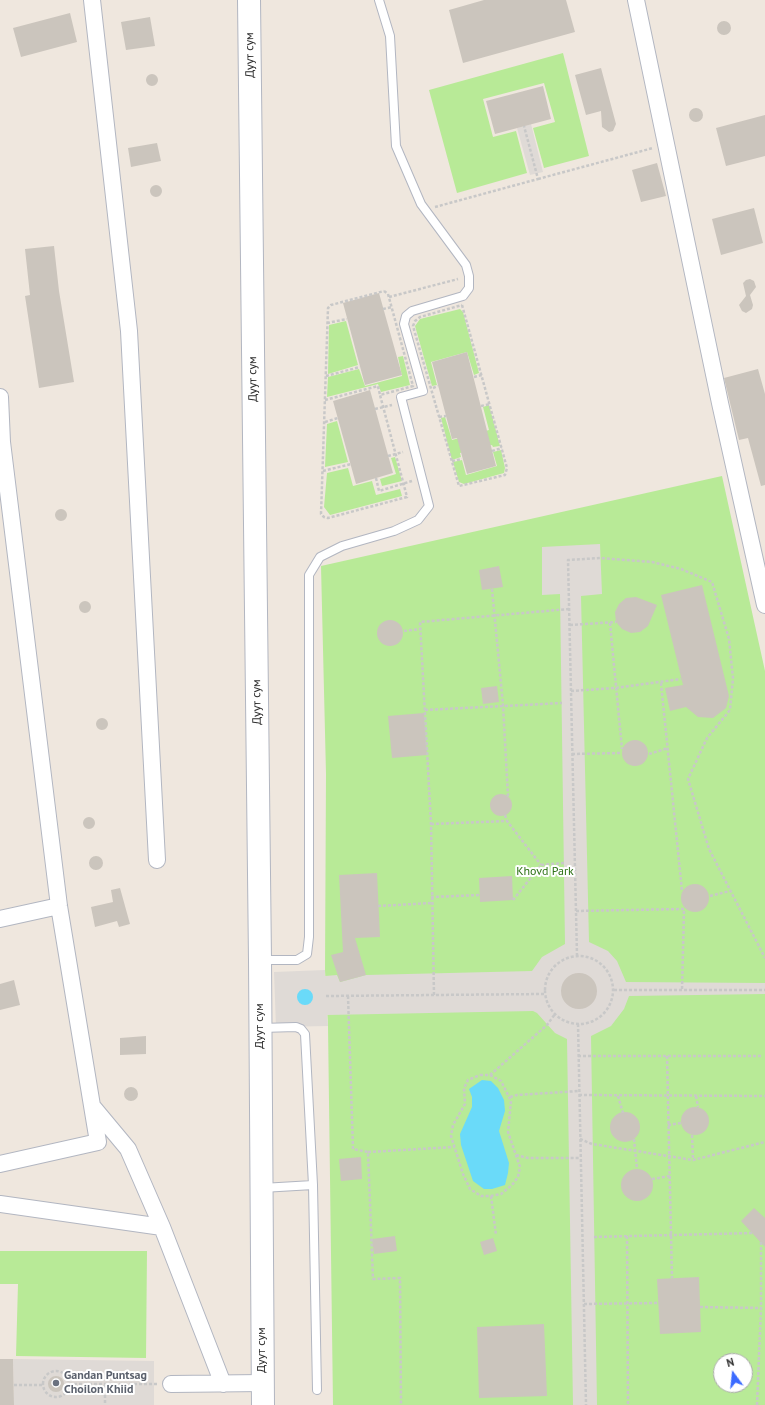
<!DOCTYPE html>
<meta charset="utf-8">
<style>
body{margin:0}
#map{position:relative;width:765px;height:1405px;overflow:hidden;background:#efe7de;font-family:"PT Sans",sans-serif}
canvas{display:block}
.north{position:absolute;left:713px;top:1353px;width:40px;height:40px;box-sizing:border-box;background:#fff;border:1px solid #ababab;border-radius:50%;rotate:345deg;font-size:11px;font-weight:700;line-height:16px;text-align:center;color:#2d2d2d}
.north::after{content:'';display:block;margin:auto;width:14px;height:18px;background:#3b6bff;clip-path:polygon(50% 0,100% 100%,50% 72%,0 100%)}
</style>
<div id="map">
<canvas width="765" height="1405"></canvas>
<div class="north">N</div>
</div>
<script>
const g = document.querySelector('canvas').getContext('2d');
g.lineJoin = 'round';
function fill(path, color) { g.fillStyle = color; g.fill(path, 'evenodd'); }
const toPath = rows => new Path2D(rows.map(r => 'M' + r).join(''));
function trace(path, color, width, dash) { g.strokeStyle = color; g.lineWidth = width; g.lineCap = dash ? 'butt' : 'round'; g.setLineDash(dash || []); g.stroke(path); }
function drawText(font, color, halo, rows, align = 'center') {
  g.font = font + ' "PT Sans",sans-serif'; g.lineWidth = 4; g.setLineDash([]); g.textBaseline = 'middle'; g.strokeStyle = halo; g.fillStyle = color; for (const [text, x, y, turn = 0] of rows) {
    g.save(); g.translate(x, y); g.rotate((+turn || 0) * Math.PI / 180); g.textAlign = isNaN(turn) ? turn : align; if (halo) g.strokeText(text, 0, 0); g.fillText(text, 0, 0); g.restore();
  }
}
fill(toPath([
 [563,53,589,156,544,168,533,128,555,122,544,83,483,99,493,137,516,131,527,173,457,193,429,90],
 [460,309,463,312,479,373,474,375,467,352,431,362,437,385,432,386,415,326,420,319],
 [346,321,358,365,328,374,329,325],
 [403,356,410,385,381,392,378,384,327,397,328,377,359,369,365,386,402,376,398,357],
 [489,405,500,446,493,447,492,445,460,453,461,457,452,460,441,418,445,417,452,440,489,430,483,407],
 [337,421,348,462,325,467,327,424],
 [501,450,505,468,504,473,464,484,459,482,453,462,462,460,466,475,497,466,493,452],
 [395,457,402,481,382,486,380,479,396,474,391,458],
 [348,468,353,486,372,481,376,495,400,489,402,496,330,515,324,507,327,473],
 [722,476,765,671,765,1405,333,1405,328,1026,325,970,326,774,321,566],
 [721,1361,745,1361,745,1385,721,1385],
 [0,1251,147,1251,146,1358,16,1356,18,1284,0,1284]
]), '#b8ea97');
fill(toPath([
 [531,124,543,172,530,175,517,128],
 [600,544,602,594,581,596,589,942,608,951,617,961,626,982,765,983,765,994,629,996,624,1009,611,1026,591,1036,597,1405,573,1405,567,1039,555,1033,537,1013,533,1011,327,1015,328,1026,276,1027,274,972,325,970,325,976,337,975,340,982,366,975,532,971,542,957,565,944,560,594,542,595,542,547],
 [13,1359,154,1361,154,1405,14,1405]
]), '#dfdad6');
fill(toPath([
 '297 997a8 8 0 1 1 16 0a8 8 0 1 1-16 0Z',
 [482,1080,491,1081,498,1088,504,1100,505,1111,499,1131,509,1163,508,1173,505,1185,492,1189,484,1189,473,1181,461,1145,460,1134,472,1107,472,1097,469,1089]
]), '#6adaf9');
fill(toPath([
 [484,0,566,0,575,32,463,63,449,10],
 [70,13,77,42,21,57,13,28],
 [150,17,155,46,126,50,121,22],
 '717 28a7 7 0 1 1 14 0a7 7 0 1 1-14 0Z',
 [601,68,616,124,613,131,609,132,602,127,601,111,586,115,575,75],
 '146 80a6 6 0 1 1 12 0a6 6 0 1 1-12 0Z',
 [543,86,551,119,495,134,486,101],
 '689 115a7 7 0 1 1 14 0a7 7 0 1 1-14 0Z',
 [765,115,765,156,726,166,716,128],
 [157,143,161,161,131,167,128,148],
 [657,163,666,196,641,202,632,170],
 '150 191a6 6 0 1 1 12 0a6 6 0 1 1-12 0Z',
 [754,208,763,243,721,255,712,219],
 [54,246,59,291,74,382,39,388,25,296,30,295,25,249],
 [750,279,754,281,756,287,750,295,753,305,752,309,746,313,742,311,739,305,746,296,743,283,746,280],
 [379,293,402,375,365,385,343,303],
 [467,352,496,466,467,474,457,438,452,439,432,362],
 [758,369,765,394,765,485,761,486,748,438,739,440,724,378],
 [370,390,393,473,356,484,333,401],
 '55 515a6 6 0 1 1 12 0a6 6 0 1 1-12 0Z',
 [499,566,503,587,482,590,479,570],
 [702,585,729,696,726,708,713,718,698,717,686,707,670,711,665,688,683,685,661,595],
 [636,597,657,605,648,626,640,632,631,633,622,629,616,622,615,612,619,604,626,598],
 '79 607a6 6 0 1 1 12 0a6 6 0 1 1-12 0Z',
 '377 633a13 13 0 1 1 26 0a13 13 0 1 1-26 0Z',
 [497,686,499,702,483,704,481,688],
 [424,713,427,755,392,758,388,716],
 '96 724a6 6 0 1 1 12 0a6 6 0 1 1-12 0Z',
 '622 753a13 13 0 1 1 26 0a13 13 0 1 1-26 0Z',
 '490 805a11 11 0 1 1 22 0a11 11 0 1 1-22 0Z',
 '83 823a6 6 0 1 1 12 0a6 6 0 1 1-12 0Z',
 '89 863a7 7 0 1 1 14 0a7 7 0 1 1-14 0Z',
 [377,873,380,937,355,938,366,975,340,982,331,955,343,952,339,875],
 [512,876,513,900,480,902,479,878],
 '681 898a14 14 0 1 1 28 0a14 14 0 1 1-28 0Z',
 [120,888,130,924,119,927,117,921,95,927,91,907,113,902,111,890],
 '561 991a18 18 0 1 1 36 0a18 18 0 1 1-36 0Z',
 [14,980,20,1005,0,1010,0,984],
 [146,1036,146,1054,120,1055,120,1038],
 '124 1094a7 7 0 1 1 14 0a7 7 0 1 1-14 0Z',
 '681 1121a14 14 0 1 1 28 0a14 14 0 1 1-28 0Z',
 '610 1127a15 15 0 1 1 30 0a15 15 0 1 1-30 0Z',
 [361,1157,362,1179,341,1181,339,1159],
 '621 1185a16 16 0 1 1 32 0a16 16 0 1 1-32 0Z',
 [754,1208,765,1218,765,1247,741,1221],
 [395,1236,397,1251,374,1254,372,1239],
 [493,1238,497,1251,484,1255,480,1242],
 [699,1277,701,1332,660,1334,657,1279],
 [544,1324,547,1396,479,1398,477,1327],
 [0,1359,13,1359,14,1405,0,1405],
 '48 1384a8 8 0 1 1 16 0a8 8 0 1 1-16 0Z'
]), '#cbc5bd');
const service = toPath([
 [261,960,297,960,307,954,309,937,309,575,320,557,342,546,394,531,418,520,429,506,401,397,423,391,404,324,406,316,412,311,463,296,469,288,469,276,466,265,421,204,396,146,390,36,379,0],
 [261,1028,296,1027,301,1029,305,1034,313,1185,317,1390],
 [262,1188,313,1185]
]);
const minor = toPath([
 [92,0,129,331,157,860],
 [636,0,720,403,765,605],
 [0,397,2,442,59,906,98,1142,0,1164],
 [0,919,59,906],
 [93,1107,128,1149,162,1227],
 [0,1204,162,1227,223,1384],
 [171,1384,263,1383]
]);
const secondary = toPath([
 [249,0,260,960,263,1405]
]);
trace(service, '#b2b6c1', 10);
trace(minor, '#b2b6c1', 18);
trace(secondary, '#b2b6c1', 24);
trace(toPath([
 [538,179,653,148],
 [435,207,538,179,524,126],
 [384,291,388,294,413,386,380,395,407,497,328,518,324,517,321,514,328,308,331,305,384,291],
 [389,297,458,279],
 [462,305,507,468,505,475,459,486,413,326,415,321,420,317,462,305],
 [383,309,392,307],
 [327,323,347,319],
 [326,376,360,367],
 [474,377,482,375],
 [433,388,438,386],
 [325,400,378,386,380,395],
 [481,406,490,404],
 [375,409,392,405],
 [439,417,446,416],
 [325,422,338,418],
 [492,451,502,448],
 [388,456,403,452],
 [452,461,462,459],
 [323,471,351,464],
 [376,478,379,491,412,481],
 [492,589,503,705,508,797],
 [610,623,622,749],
 [570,625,616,622],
 [404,631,420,629],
 [661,683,682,891],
 [571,691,615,688,681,679],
 [425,710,562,703],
 [572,754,622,753],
 [649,754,668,748],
 [505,815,507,821],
 [431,824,507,821,541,865],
 [710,896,730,891],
 [431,897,480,895],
 [513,900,541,865,564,863],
 [378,906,432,903],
 [576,911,684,909,682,990],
 [577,956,568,560,600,558,652,562,681,569,712,582,729,639,733,678,730,710,707,738,688,779,709,849,765,958],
 '545 990a34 34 0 1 1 68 0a34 34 0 1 1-68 0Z',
 [614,990,765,990],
 [434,995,431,824,420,622,569,609],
 [326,996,544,994],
 [348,996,353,1149,368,1152,373,1279,400,1278,401,1405],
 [578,1024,586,1405],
 [578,1056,762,1056],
 [667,1056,672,1278],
 [480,1075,490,1075,501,1081,511,1101,508,1132,520,1167,518,1177,512,1185,501,1194,491,1196,481,1196,470,1189,463,1174,451,1136,453,1125,465,1104,464,1088,468,1080,480,1075],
 [490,1075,547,1025,555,1014],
 [579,1095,765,1096],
 [618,1096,623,1113],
 [696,1096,698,1107],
 [510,1097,517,1095,579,1091],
 [668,1125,681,1123],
 [692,1135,693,1160],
 [580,1139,592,1144,693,1160,765,1142],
 [634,1139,637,1169],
 [368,1152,454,1147],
 [516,1155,528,1158,580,1158],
 [652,1179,670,1176],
 [491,1196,496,1235],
 [627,1236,628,1405],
 [594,1237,753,1233],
 [584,1304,658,1303],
 [700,1307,761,1308],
 '43 1384a13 13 0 1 1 26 0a13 13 0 1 1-26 0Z',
 [69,1384,157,1384],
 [14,1385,43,1385],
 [105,1385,105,1405],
 [757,1405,761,1308,761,1242]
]), '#c8c8c8', 2.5, [3, 2]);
trace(service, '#fff', 8);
trace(minor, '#fff', 16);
trace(secondary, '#fff', 22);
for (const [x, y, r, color] of [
 [56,1383,4,"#6b7280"]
]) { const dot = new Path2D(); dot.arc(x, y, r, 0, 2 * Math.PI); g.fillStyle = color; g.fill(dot); trace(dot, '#fff', 1.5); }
drawText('12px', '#2d2d2d', '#fff', [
 ["Дуут сум",250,55,-91],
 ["Дуут сум",253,379,-91],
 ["Дуут сум",257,702,-91],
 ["Дуут сум",260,1026,-90],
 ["Дуут сум",262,1350,-90]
]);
drawText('12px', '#2d7215', '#fff', [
 ["Khovd Park",545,872]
]);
drawText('bold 12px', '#5b616d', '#fff', [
 ["Gandan Puntsag",64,1376],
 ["Choilon Khiid",64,1390]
], 'left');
</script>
